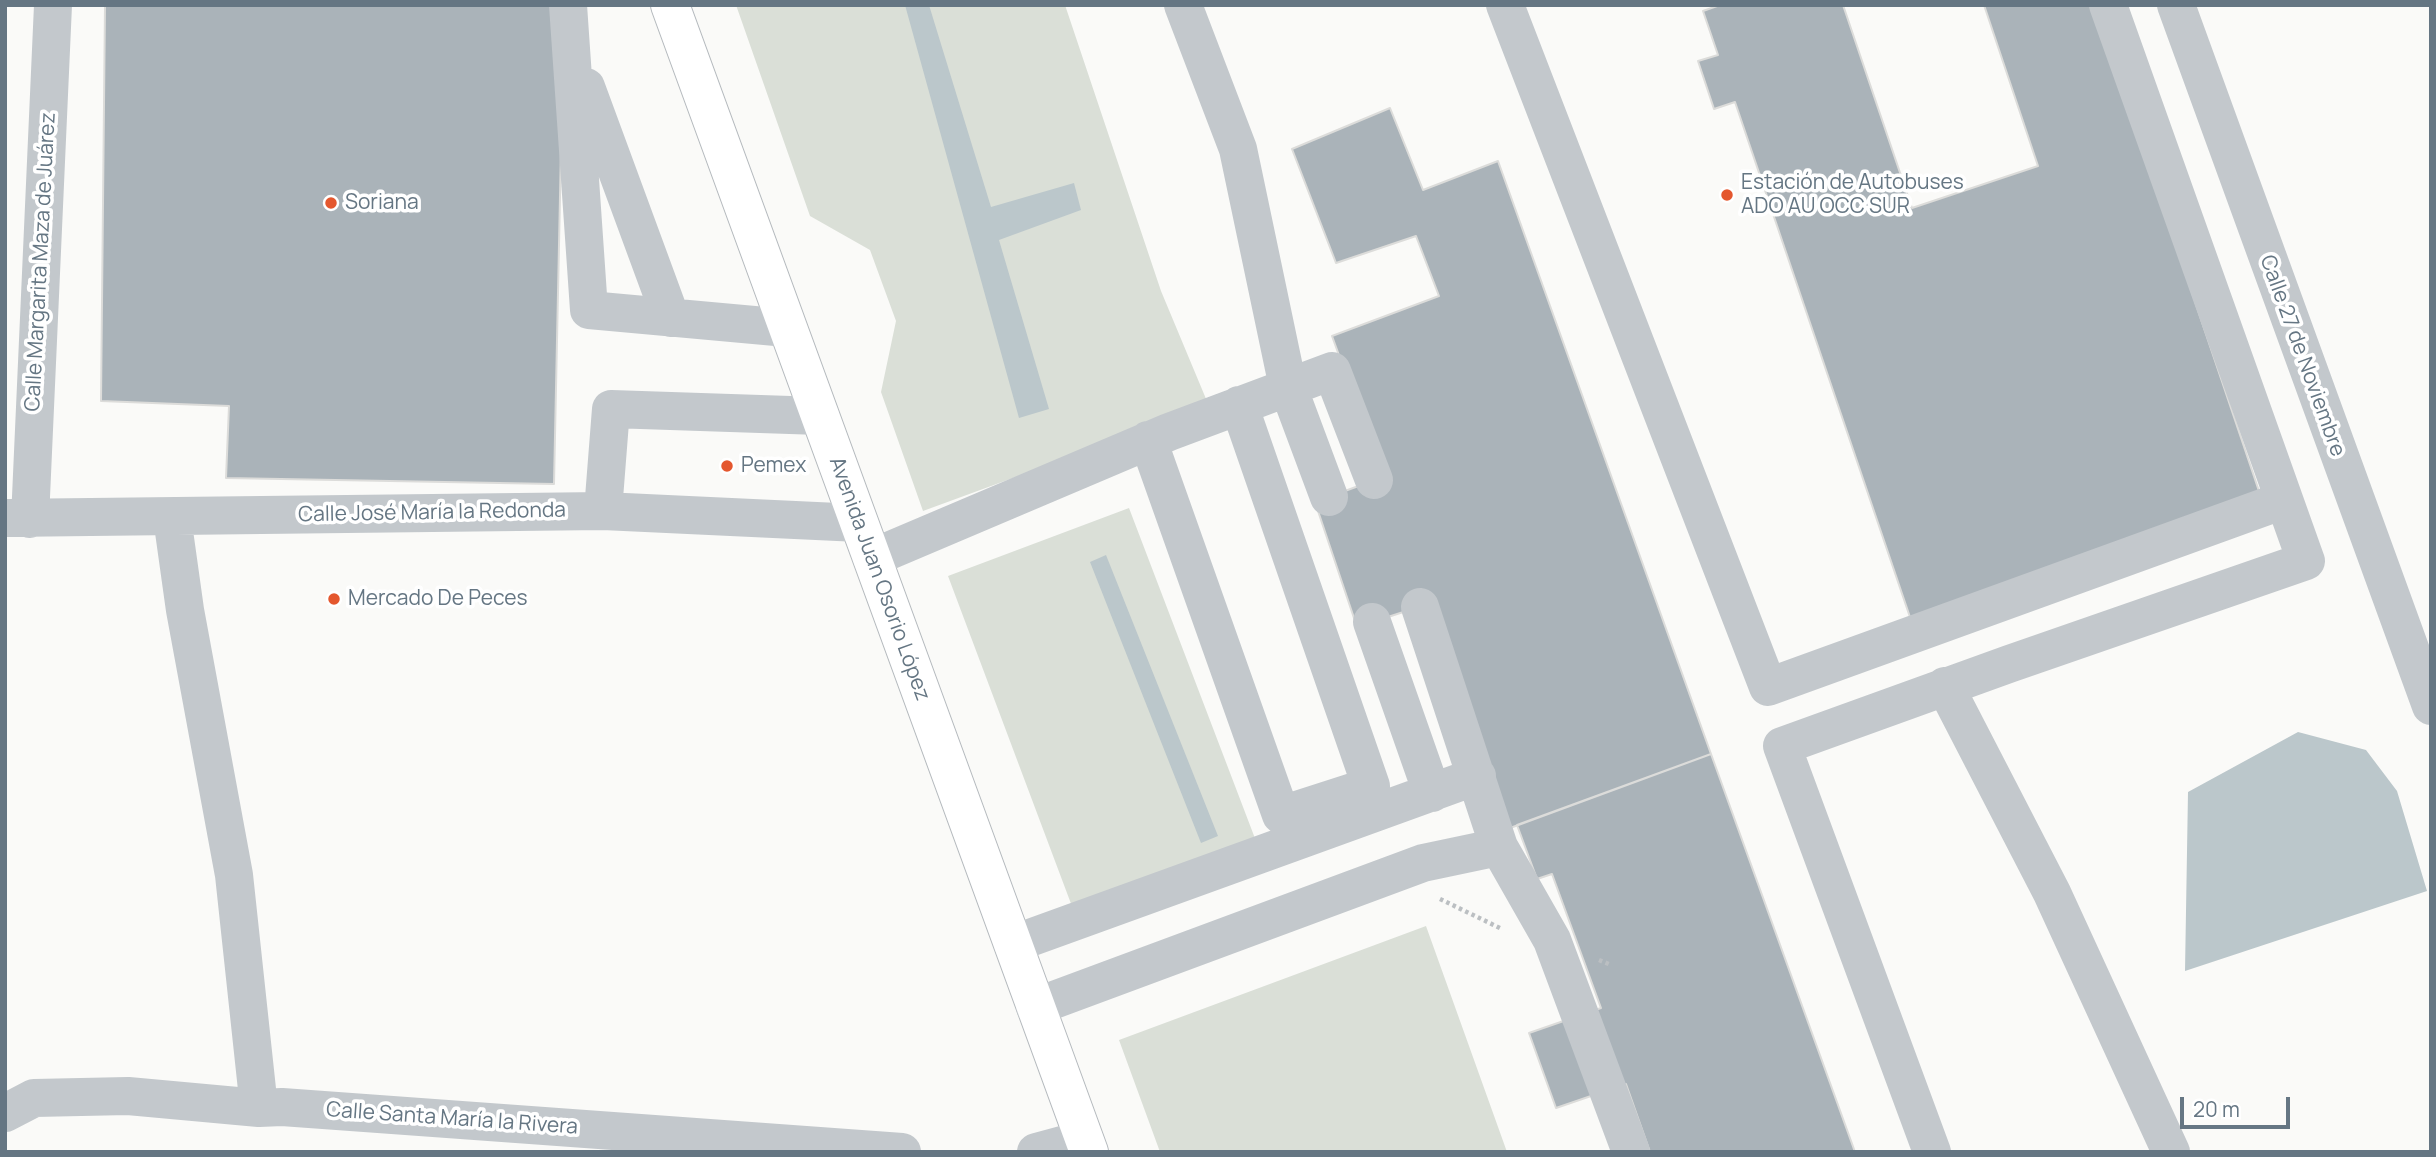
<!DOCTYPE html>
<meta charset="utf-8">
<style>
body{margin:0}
#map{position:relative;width:2436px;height:1157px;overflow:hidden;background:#fafaf8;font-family:Manrope,sans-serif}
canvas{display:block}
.frame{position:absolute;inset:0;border:7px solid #657683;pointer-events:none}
.scale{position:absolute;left:2180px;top:1097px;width:110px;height:32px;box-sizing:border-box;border:4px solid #657683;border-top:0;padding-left:9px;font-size:21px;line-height:24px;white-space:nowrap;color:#657683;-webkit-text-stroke:5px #fff;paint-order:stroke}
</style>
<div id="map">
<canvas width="2436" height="1157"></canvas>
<div class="frame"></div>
<div class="scale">20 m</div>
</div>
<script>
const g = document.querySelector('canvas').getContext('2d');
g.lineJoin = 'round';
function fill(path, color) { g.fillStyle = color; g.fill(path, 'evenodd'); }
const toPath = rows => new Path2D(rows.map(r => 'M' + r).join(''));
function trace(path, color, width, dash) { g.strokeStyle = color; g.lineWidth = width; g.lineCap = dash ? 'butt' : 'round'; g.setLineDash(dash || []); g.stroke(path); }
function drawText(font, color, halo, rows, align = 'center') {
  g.font = font + ' Manrope,sans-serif'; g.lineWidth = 7; g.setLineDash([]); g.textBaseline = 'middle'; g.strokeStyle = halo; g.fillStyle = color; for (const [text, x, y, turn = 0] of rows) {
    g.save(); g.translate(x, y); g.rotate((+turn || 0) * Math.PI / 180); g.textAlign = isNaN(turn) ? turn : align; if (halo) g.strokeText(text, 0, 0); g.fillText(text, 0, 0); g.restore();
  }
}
fill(toPath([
 [736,5,1065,5,1161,291,1209,406,923,511,881,392,896,321,870,250,810,216],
 [1129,508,1256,841,1073,909,948,576],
 [1426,926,1507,1152,1160,1152,1119,1040]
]), '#dadfd7');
fill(toPath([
 [905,5,929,5,991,207,1074,183,1081,210,999,240,1049,409,1019,418],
 [1106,555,1218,836,1201,843,1090,562],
 [2298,732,2366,750,2397,791,2427,891,2185,971,2188,792]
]), '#bbc7cb');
const building = toPath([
 [105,5,564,5,554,484,226,478,229,406,101,401,105,5],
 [1720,5,1843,5,1912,208,2038,166,1984,5,2095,5,2264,506,1913,626,1735,102,1714,109,1698,61,1718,55,1703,11,1720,5],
 [1390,108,1423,190,1498,161,1711,754,1502,831,1425,605,1357,627,1315,502,1383,477,1332,336,1439,296,1416,236,1336,263,1292,149,1390,108],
 [1711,754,1855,1152,1650,1152,1626,1084,1556,1108,1529,1033,1601,1008,1552,874,1537,879,1517,825,1711,754]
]);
fill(building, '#aab3b9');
trace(building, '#dcdcda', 2);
const major = toPath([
 [670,5,1089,1152]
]);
trace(major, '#b5babe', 40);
trace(toPath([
 [1440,899,1502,929],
 [1599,960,1611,965]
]), '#bbbfc2', 4.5, [3.5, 3.5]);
trace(toPath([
 [568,5,589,310,787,328],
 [1183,5,1238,149,1288,387,1329,497],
 [1505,5,1768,687,2284,500],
 [2176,5,2431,706],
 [586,87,671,318],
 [1148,440,1281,815,1371,786,1239,405],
 [603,511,611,409,820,416],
 [172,517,185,610,234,875,259,1108],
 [5,518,603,511,859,523],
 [30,519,53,5],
 [872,558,1169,432,1332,371,1374,480],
 [1420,607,1499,847],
 [1372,622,1432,793],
 [1945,686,2052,893,2171,1152],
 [1013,944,1477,776],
 [1035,1007,1423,863,1499,847,1552,940,1631,1152],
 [5,1113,34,1098,128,1096,259,1108,282,1107,902,1152],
 [1036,1152,1084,1139],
 [1932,1152,1782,746,2009,664,2306,561,2108,5]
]), '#c3c8cc', 38);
trace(major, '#fff', 38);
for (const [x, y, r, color] of [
 [1727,195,7,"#e4572e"],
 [331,203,7,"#e4572e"],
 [727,466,7,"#e4572e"],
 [334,599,7,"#e4572e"]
]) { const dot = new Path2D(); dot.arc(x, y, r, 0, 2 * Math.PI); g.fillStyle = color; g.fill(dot); trace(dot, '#fff', 2.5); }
drawText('21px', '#657683', '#fff', [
 ["Estación de Autobuses",1741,183],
 ["ADO AU OCC SUR",1741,207],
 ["Soriana",345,203],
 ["Pemex",741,466],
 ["Mercado De Peces",348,599]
], 'left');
drawText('21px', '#657683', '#fff', [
 ["Calle Margarita Maza de Juárez",41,262,-87],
 ["Calle 27 de Noviembre",2302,356,70],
 ["Calle José María la Redonda",432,513,-1],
 ["Avenida Juan Osorio López",879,579,70],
 ["Calle Santa María la Rivera",452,1119,4]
]);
</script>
